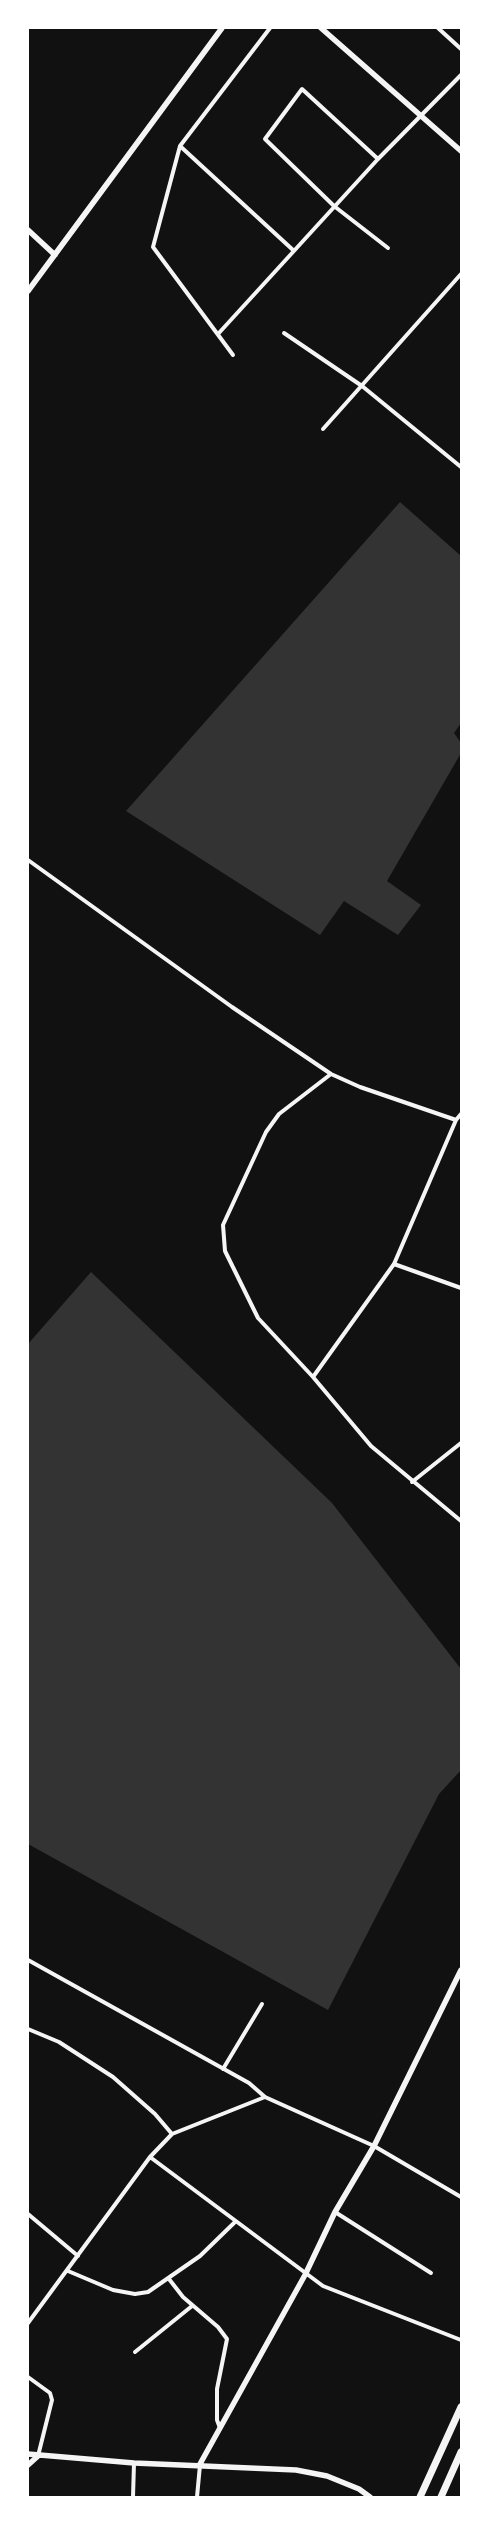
<!DOCTYPE html>
<style>
body{margin:0}
#map{position:relative;width:489px;height:2525px;overflow:hidden;background:#111;font-family:Merriweather,serif}
canvas{display:block}
.frame{position:absolute;inset:0;border:29px solid #fff;pointer-events:none}
</style>
<div id="map">
<canvas width="489" height="2525"></canvas>
<div class="frame"></div>
</div>
<script>
const g = document.querySelector('canvas').getContext('2d');
g.lineJoin = 'round';
function fill(path, color) { g.fillStyle = color; g.fill(path, 'evenodd'); }
const toPath = rows => new Path2D(rows.map(r => 'M' + r).join(''));
function trace(path, color, width, dash) { g.strokeStyle = color; g.lineWidth = width; g.lineCap = dash ? 'butt' : 'round'; g.setLineDash(dash || []); g.stroke(path); }
fill(toPath([
 [400,502,461,556,461,723,454,733,461,743,461,753,387,881,421,905,398,935,344,901,320,935,126,811],
 [91,1272,332,1503,461,1669,461,1770,439,1794,328,2010,28,1844,28,1344]
]), '#333');
trace(toPath([
 [438,28,461,49],
 [180,146,293,250],
 [378,159,302,89,265,139,334,206,388,248],
 [284,333,362,386,461,467],
 [218,334,378,159,461,75],
 [233,355,153,247,180,146,270,28],
 [323,429,461,274],
 [28,860,232,1007,331,1074,360,1087,456,1120],
 [331,1074,279,1114,266,1132,223,1225,225,1251,258,1318,313,1377,371,1446,461,1521],
 [394,1264,461,1288],
 [313,1377,394,1264,456,1120,461,1114],
 [412,1482,461,1443],
 [28,1960,249,2083,265,2097,374,2146,461,2197],
 [28,2029,59,2042,113,2077,155,2114,172,2134],
 [223,2069,262,2004],
 [150,2157,323,2286,461,2340],
 [335,2212,431,2273],
 [28,2214,78,2256],
 [68,2271,113,2290,135,2294,148,2292,200,2256,235,2222],
 [169,2279,183,2297,218,2327,227,2339,217,2389,217,2420,220,2428],
 [28,2323,150,2157,172,2134,265,2097],
 [135,2352,192,2306],
 [28,2377,50,2393,52,2400,38,2456],
 [133,2497,134,2463],
 [197,2497,200,2465]
]), '#f5f5f5', 4);
trace(toPath([
 [321,28,461,151],
 [28,230,55,255],
 [28,291,222,28],
 [28,2454,134,2463,296,2470,327,2476,359,2489,370,2497],
 [200,2464,305,2275,335,2212,374,2146,461,1970],
 [28,2465,38,2456]
]), '#f5f5f5', 5.5);
trace(toPath([
 [420,2497,461,2407],
 [441,2497,461,2452]
]), '#f5f5f5', 7);
</script>
